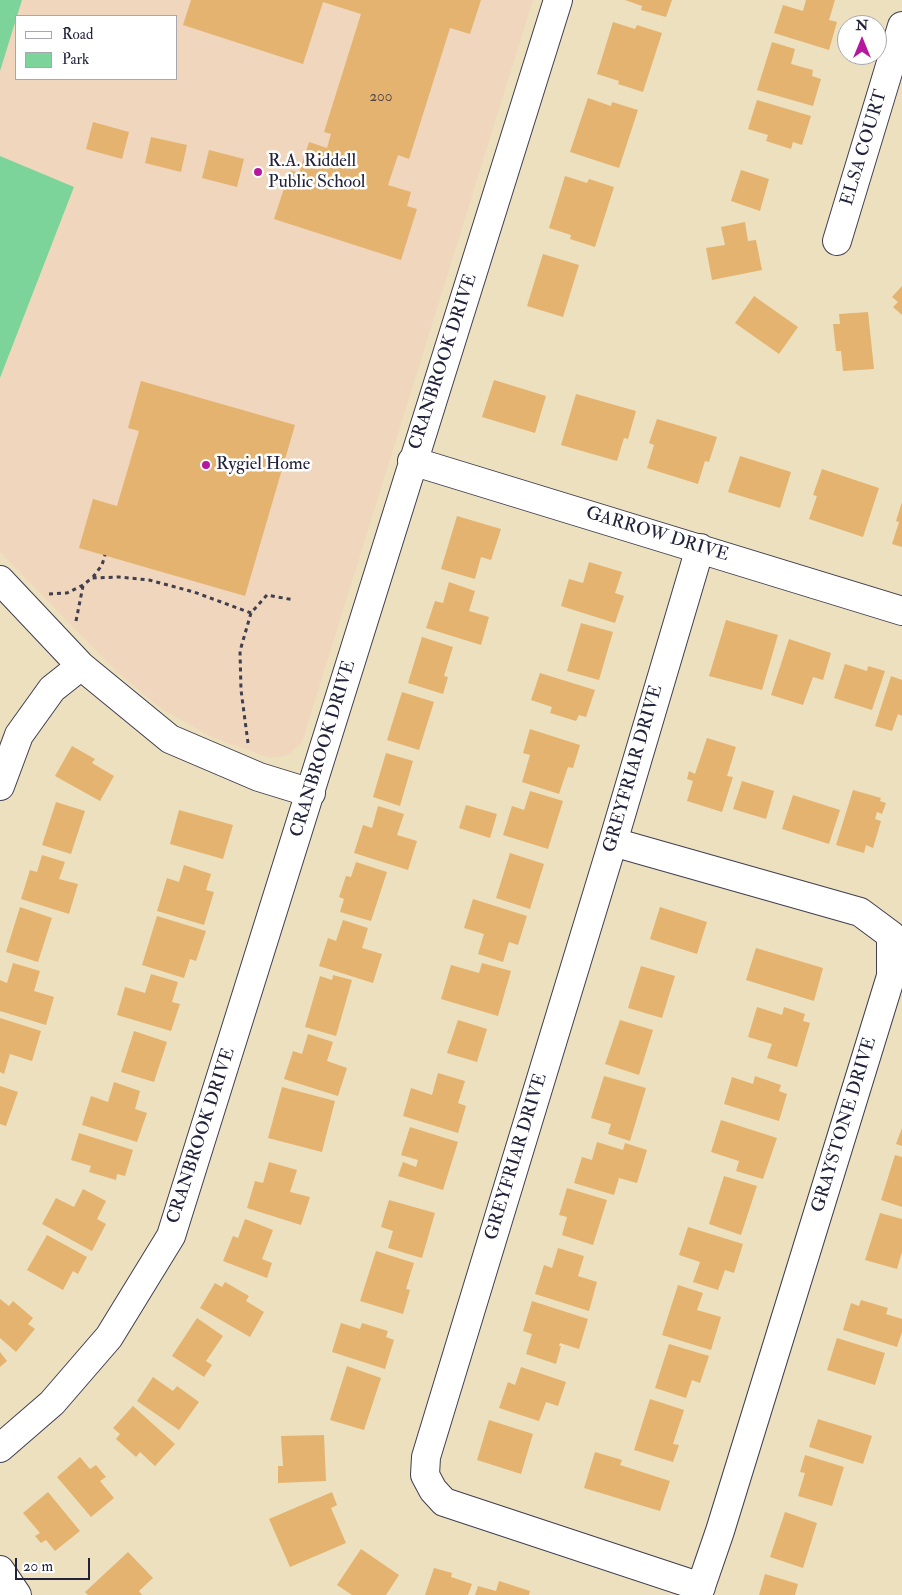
<!DOCTYPE html>
<style>
body{margin:0}
#map{position:relative;width:902px;height:1595px;overflow:hidden;background:#ede0bf;font-family:"IM FELL Double Pica",serif}
canvas{display:block}
.legend{position:absolute;left:15px;top:15px;width:162px;height:65px;box-sizing:border-box;background:#fff;border:1px solid #a7a7b1;margin:0;padding:6px 9px;list-style:none;font-size:15px;color:#22223b}
.legend li{display:flex;align-items:center;gap:10px;height:25px}
.legend b{width:25px;border:1px solid #a7a7b1}
.north{position:absolute;left:837px;top:15px;width:50px;height:50px;box-sizing:border-box;background:#fff;border:1px solid #a7a7b1;border-radius:50%;rotate:0deg;font-size:14px;font-weight:700;line-height:20px;text-align:center;color:#22223b}
.north::after{content:'';display:block;margin:auto;width:18px;height:22px;background:#b5179e;clip-path:polygon(50% 0,100% 100%,50% 72%,0 100%)}
.scale{position:absolute;left:15px;top:1558px;width:75px;height:22px;box-sizing:border-box;border:2px solid #22223b;border-top:0;padding-left:6px;font-size:15px;line-height:18px;white-space:nowrap;color:#22223b;-webkit-text-stroke:4px #fff;paint-order:stroke}
</style>
<div id="map">
<canvas width="902" height="1595"></canvas>
<ul class="legend">
<li><b style="height:6px;background:#fff"></b>Road</li>
<li><b style="height:14px;background:#7cd49a"></b>Park</li>
</ul>
<div class="north">N</div>
<div class="scale">20 m</div>
</div>
<script>
const g = document.querySelector('canvas').getContext('2d');
g.lineJoin = 'round';
function fill(path, color) { g.fillStyle = color; g.fill(path, 'evenodd'); }
const toPath = rows => new Path2D(rows.map(r => 'M' + r).join(''));
function trace(path, color, width, dash) { g.strokeStyle = color; g.lineWidth = width; g.lineCap = dash ? 'butt' : 'round'; g.setLineDash(dash || []); g.stroke(path); }
function drawText(font, color, halo, rows, align = 'center') {
  g.font = font + ' "IM FELL Double Pica",serif'; g.lineWidth = 5; g.setLineDash([]); g.textBaseline = 'middle'; g.strokeStyle = halo; g.fillStyle = color; for (const [text, x, y, turn = 0] of rows) {
    g.save(); g.translate(x, y); g.rotate((+turn || 0) * Math.PI / 180); g.textAlign = isNaN(turn) ? turn : align; if (halo) g.strokeText(text, 0, 0); g.fillText(text, 0, 0); g.restore();
  }
}
fill(toPath([
 [0,0,533,0,302,742,288,755,270,758,212,737,162,709,118,673,0,552,0,378,74,188,0,156],
 [16,16,176,16,176,79,16,79]
]), '#efd6bc');
fill(toPath([
 [0,0,22,0,0,71],
 [0,156,74,187,0,378]
]), '#7cd49a');
fill(toPath([
 [191,0,481,0,470,34,450,28,409,159,398,155,388,185,411,192,407,206,417,209,401,260,274,219,290,170,299,173,309,142,327,148,331,134,324,132,361,14,323,2,303,64,183,25],
 [625,0,672,0,666,17,641,10,642,6],
 [806,0,835,0,829,20,837,22,829,50,774,33,783,5,803,11],
 [613,22,635,29,637,25,662,33,643,92,618,84,619,81,597,74],
 [772,42,795,49,791,64,813,70,812,76,821,79,813,106,757,90],
 [588,98,611,106,612,102,638,110,619,168,570,152],
 [757,100,811,116,802,145,793,142,791,149,766,141,768,135,748,129],
 [93,122,129,132,122,159,86,149],
 [151,137,187,145,181,172,145,163],
 [209,150,244,159,237,187,202,178],
 [741,170,769,179,760,211,731,201],
 [565,176,587,183,589,179,614,187,595,247,570,239,571,235,549,228],
 [745,222,748,241,756,240,762,270,712,280,706,248,725,245,721,227],
 [543,254,579,265,563,317,527,306],
 [902,286,902,315,893,307,898,302,892,297],
 [754,296,798,327,779,354,735,323],
 [868,312,874,369,843,371,841,351,836,351,833,324,840,324,839,314],
 [494,380,546,396,535,433,482,417],
 [141,381,295,425,245,596,79,548,93,499,117,506,139,431,128,428],
 [576,394,636,411,628,439,624,438,617,461,561,445],
 [657,419,717,437,709,462,705,461,698,484,647,468,654,445,649,443],
 [740,456,791,472,780,508,728,492],
 [822,469,879,488,863,537,809,519,817,496,813,495],
 [902,502,902,547,892,544,899,522,896,521],
 [457,516,501,529,491,560,481,557,475,579,441,569],
 [589,562,622,572,615,593,624,596,615,623,561,606,569,579,583,583],
 [449,582,475,591,469,611,489,617,481,645,426,628,435,601,443,603],
 [726,620,778,635,762,690,709,676],
 [581,623,613,632,599,680,567,671],
 [422,637,453,647,444,676,448,677,443,694,408,683],
 [789,639,831,653,823,680,813,677,803,705,771,695],
 [845,664,867,671,868,666,885,671,872,710,834,698],
 [540,673,595,690,586,717,579,715,576,721,550,713,552,707,531,700],
 [891,676,902,680,902,716,898,714,892,731,875,726],
 [402,692,434,702,419,750,387,740],
 [530,729,580,745,573,768,568,767,559,794,522,782,530,755,523,753],
 [707,738,736,747,727,776,733,777,722,812,687,801,693,781,687,779,689,771,695,774],
 [72,746,95,759,92,763,114,776,100,801,55,776],
 [386,753,413,761,400,806,373,797],
 [742,781,774,791,766,819,733,809],
 [853,790,881,798,880,801,886,803,882,814,877,812,875,819,881,821,873,848,866,845,864,853,836,845],
 [530,791,563,801,548,849,503,835,512,806,524,810],
 [793,795,840,810,829,844,782,829],
 [56,802,85,811,71,854,42,845],
 [466,805,497,814,490,838,459,828],
 [378,806,404,814,397,835,417,841,408,870,354,853,363,825,372,828],
 [179,810,233,825,223,859,170,844],
 [510,853,544,864,530,909,496,898],
 [42,855,65,862,59,879,78,884,69,914,21,899,30,870,37,872],
 [356,862,387,872,371,921,340,912,344,899,339,897,346,876,351,877],
 [184,865,211,874,206,890,214,892,204,925,157,911,167,878,179,882],
 [473,899,527,916,518,945,509,942,503,962,478,954,484,934,464,928],
 [20,907,52,918,38,962,6,952],
 [660,907,707,922,697,954,650,939],
 [157,916,206,931,196,961,190,959,184,978,142,965],
 [343,920,368,928,362,948,382,954,373,983,319,966,328,938,336,941],
 [756,948,823,968,814,1001,746,980],
 [13,963,40,971,34,991,54,997,46,1025,0,1011,0,980,7,983],
 [482,963,511,971,498,1016,441,999,451,965,479,973],
 [641,966,675,976,662,1018,628,1008],
 [151,974,178,982,172,1002,180,1004,171,1031,117,1015,125,987,145,993],
 [333,975,352,980,336,1036,305,1027,320,976,332,980],
 [757,1007,782,1015,784,1007,805,1014,803,1021,810,1023,797,1067,767,1058,772,1044,748,1037],
 [0,1018,41,1031,32,1061,10,1054,4,1074,0,1072],
 [458,1020,487,1029,477,1062,447,1053],
 [620,1020,653,1030,639,1075,605,1064],
 [134,1031,167,1042,154,1082,121,1072],
 [308,1034,333,1042,327,1061,347,1068,338,1096,284,1079,293,1051,302,1054],
 [438,1073,465,1081,458,1103,466,1106,458,1133,403,1116,411,1088,432,1095],
 [604,1076,646,1088,630,1141,608,1134,611,1124,591,1118],
 [755,1076,781,1085,779,1091,787,1094,779,1121,724,1104,732,1077,753,1084],
 [114,1082,140,1091,135,1109,147,1113,137,1142,82,1125,91,1096,108,1102],
 [0,1086,18,1092,6,1126,0,1124],
 [282,1087,335,1101,322,1152,268,1138],
 [721,1120,777,1138,763,1179,736,1171,739,1161,711,1152],
 [410,1127,458,1142,443,1190,398,1176,403,1162,416,1167,418,1160,401,1155],
 [902,1128,902,1146,896,1144],
 [79,1133,133,1150,125,1176,117,1174,116,1180,89,1172,91,1166,71,1160],
 [597,1142,623,1150,625,1143,647,1150,637,1183,619,1178,614,1195,574,1183,582,1157,592,1160],
 [895,1155,902,1157,902,1207,881,1200],
 [269,1162,297,1170,290,1192,310,1197,301,1225,247,1208,255,1181,263,1183],
 [724,1176,757,1186,741,1235,709,1224],
 [567,1188,607,1200,593,1245,562,1235,567,1217,559,1215],
 [83,1189,106,1201,97,1219,106,1224,92,1251,42,1224,56,1198,74,1207],
 [389,1200,435,1213,422,1258,388,1248,393,1231,381,1227],
 [880,1213,902,1219,902,1252,897,1269,865,1260],
 [245,1219,273,1230,262,1259,272,1263,267,1278,223,1261,233,1236,238,1238],
 [688,1227,743,1244,734,1273,725,1270,718,1290,693,1282,700,1262,679,1255],
 [47,1235,87,1257,78,1274,73,1271,63,1290,27,1270],
 [558,1248,584,1256,578,1276,597,1282,589,1311,535,1294,544,1265,552,1268],
 [376,1251,414,1263,406,1289,410,1290,403,1314,360,1301],
 [225,1282,249,1296,246,1301,264,1312,250,1337,200,1308,215,1283,222,1287],
 [678,1285,703,1293,697,1310,721,1317,711,1350,662,1335],
 [0,1299,9,1306,13,1301,33,1318,28,1324,35,1329,16,1352,0,1338],
 [861,1300,888,1308,886,1314,902,1319,902,1332,897,1347,843,1330,851,1303,859,1306],
 [532,1301,588,1319,579,1349,560,1343,559,1346,561,1346,556,1364,526,1354,532,1334,523,1331],
 [197,1318,223,1336,206,1361,212,1365,204,1377,172,1356],
 [341,1323,360,1329,362,1323,388,1331,386,1337,394,1340,385,1369,332,1352],
 [837,1338,885,1353,875,1385,827,1370],
 [669,1344,709,1356,700,1383,692,1380,686,1398,655,1388],
 [0,1352,7,1361,0,1367],
 [347,1366,381,1378,364,1430,330,1420],
 [521,1367,566,1382,558,1406,546,1402,539,1421,499,1408,508,1382,515,1385],
 [153,1377,173,1391,177,1386,199,1402,179,1430,137,1401],
 [650,1399,684,1410,673,1444,679,1445,673,1462,634,1450],
 [133,1406,175,1444,155,1466,140,1452,136,1457,116,1439,120,1434,113,1428],
 [818,1419,872,1436,863,1464,809,1447],
 [489,1420,533,1434,521,1474,477,1460],
 [324,1435,326,1481,278,1483,278,1466,283,1466,281,1436],
 [595,1452,622,1460,620,1465,670,1481,660,1511,584,1488],
 [805,1455,844,1467,832,1506,798,1496,805,1473,800,1472],
 [80,1457,90,1469,96,1465,106,1477,100,1481,114,1498,91,1517,57,1477],
 [48,1492,80,1531,55,1551,46,1540,41,1543,35,1536,40,1533,23,1513],
 [332,1492,337,1505,331,1508,346,1543,290,1567,269,1519],
 [785,1512,817,1523,803,1568,770,1557],
 [361,1549,399,1575,386,1595,352,1595,337,1585],
 [128,1552,153,1578,139,1591,142,1595,88,1595,85,1592],
 [434,1568,452,1573,451,1577,472,1584,468,1595,425,1595],
 [765,1574,798,1584,795,1595,759,1595],
 [499,1581,530,1591,529,1595,475,1595,478,1586,496,1591]
]), '#e4b370');
const minor = toPath([
 [837,241,902,26],
 [412,461,902,611],
 [700,548,613,842,426,1457,425,1475,433,1490,444,1502,701,1587],
 [0,580,81,666,170,739,259,777,311,793],
 [0,786,19,735,52,689,81,666],
 [613,842,860,912,891,935,891,976,720,1531,698,1595],
 [0,1448,52,1403,109,1337,171,1236,558,0],
 [0,1570,17,1595]
]);
trace(minor, '#403e4f', 30);
trace(toPath([
 [93,577,102,565,105,555],
 [49,594,67,593,83,585,92,578,119,577,149,580,194,592,251,613],
 [76,621,83,586],
 [248,743,241,690,240,651,251,613,267,595,294,600]
]), '#403e4f', 3, [4, 4]);
trace(minor, '#fff', 28);
for (const [x, y, r, color] of [
 [258,172,5,"#b5179e"],
 [206,465,5,"#b5179e"]
]) { const dot = new Path2D(); dot.arc(x, y, r, 0, 2 * Math.PI); g.fillStyle = color; g.fill(dot); trace(dot, '#fff', 2); }
drawText('15px', '#524648', null, [
 ["200",381,98]
]);
drawText('18px', '#22223b', '#fff', [
 ["ELSA COURT",865,148,-73],
 ["CRANBROOK DRIVE",444,362,-72],
 ["GARROW DRIVE",657,535,17],
 ["CRANBROOK DRIVE",324,749,-73],
 ["GREYFRIAR DRIVE",634,769,-74],
 ["GRAYSTONE DRIVE",845,1125,-73],
 ["CRANBROOK DRIVE",202,1136,-72],
 ["GREYFRIAR DRIVE",517,1157,-73]
]);
drawText('18px', '#22223b', '#fff', [
 ["R.A. Riddell",268,162],
 ["Public School",268,183],
 ["Rygiel Home",216,465]
], 'left');
</script>
